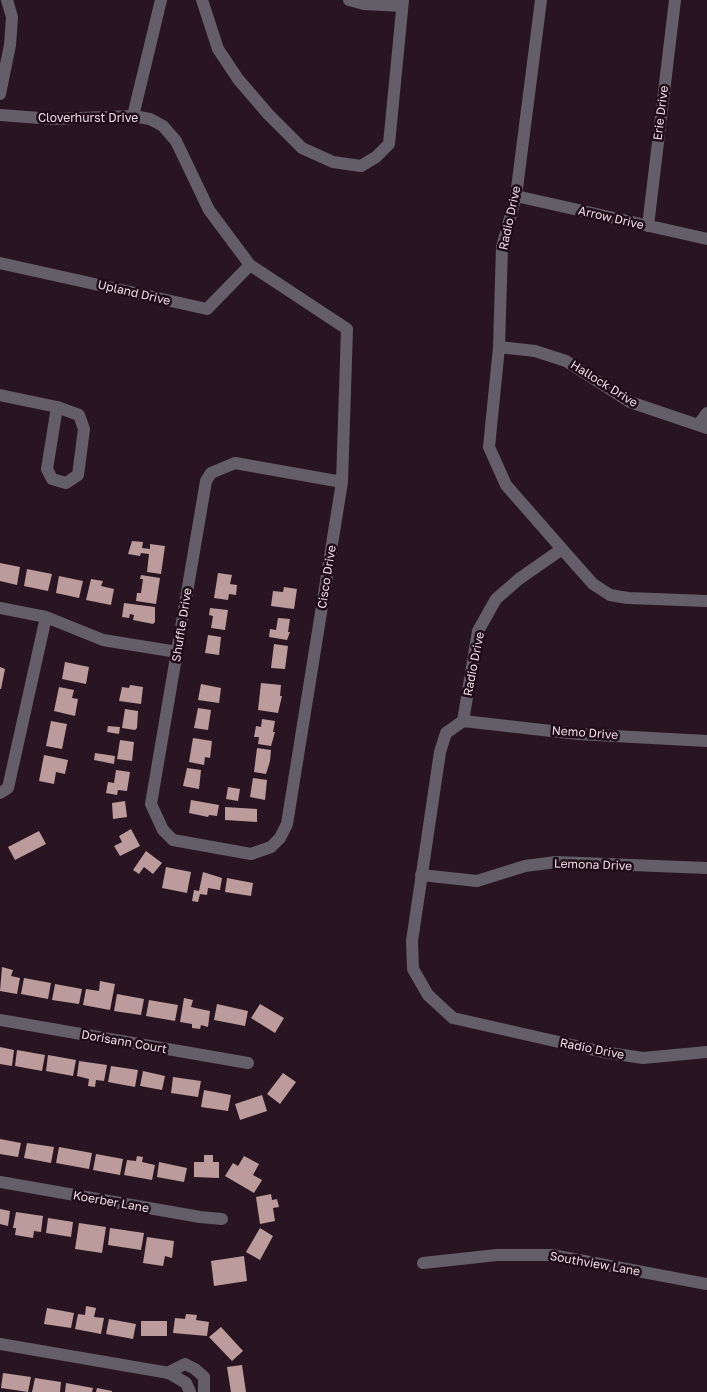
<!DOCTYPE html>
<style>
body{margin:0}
canvas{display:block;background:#291521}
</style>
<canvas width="707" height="1392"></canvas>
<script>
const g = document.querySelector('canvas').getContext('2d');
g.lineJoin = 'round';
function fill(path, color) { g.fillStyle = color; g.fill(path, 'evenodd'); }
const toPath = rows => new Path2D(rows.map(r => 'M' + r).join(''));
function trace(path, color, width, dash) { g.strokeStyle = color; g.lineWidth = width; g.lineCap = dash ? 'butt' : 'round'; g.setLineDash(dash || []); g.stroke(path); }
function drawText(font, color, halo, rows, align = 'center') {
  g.font = font + ' "Golos Text",sans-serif'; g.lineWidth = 5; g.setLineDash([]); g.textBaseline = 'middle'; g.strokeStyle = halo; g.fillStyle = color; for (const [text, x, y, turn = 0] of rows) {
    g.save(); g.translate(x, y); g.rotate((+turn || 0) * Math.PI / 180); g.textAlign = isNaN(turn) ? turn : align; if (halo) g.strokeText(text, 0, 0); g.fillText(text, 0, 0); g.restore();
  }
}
fill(toPath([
 [132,541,143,542,142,548,150,549,150,544,165,546,161,574,147,572,149,554,141,553,140,556,128,554],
 [0,563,20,567,17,585,0,581],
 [27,569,52,574,48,591,24,586],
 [218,573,232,575,230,584,237,585,236,595,229,594,228,600,214,598],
 [141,575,160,578,156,604,136,601,137,593,141,593,143,579,140,579],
 [59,576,83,581,79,598,56,593],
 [91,579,103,581,101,586,114,589,111,605,86,600],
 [284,587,297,589,294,609,271,606,273,591,283,592],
 [124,603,155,607,155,622,153,624,133,620,134,615,130,614,129,618,122,617],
 [210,608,228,610,225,630,211,628,213,616,209,615],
 [278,618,290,619,288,632,290,632,287,640,269,637,270,629,276,630],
 [208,635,221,637,219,655,205,653],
 [274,644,288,646,285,669,271,668],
 [65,662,89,667,86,684,62,679],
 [0,667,5,669,1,689,0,689],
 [261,683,281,685,280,696,282,696,278,713,258,710],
 [201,684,221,688,219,703,198,700],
 [130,685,143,687,141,704,119,701,122,687,129,688],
 [59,687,74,690,72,698,78,699,75,716,54,711],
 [198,708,211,710,208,730,194,728],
 [125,709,138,711,137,728,135,730,122,728],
 [262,719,275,721,273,732,275,732,271,746,258,744,259,737,254,737,256,726,261,727],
 [51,721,67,724,62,749,46,746],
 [108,726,120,727,119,734,107,732],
 [193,738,212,741,210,758,205,757,204,765,189,762],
 [120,740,134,742,132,761,117,759],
 [257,748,271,750,270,761,266,774,254,772],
 [95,753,115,756,114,764,94,760],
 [44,755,68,760,65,774,56,772,54,784,39,781],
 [187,768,201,770,199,789,183,786],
 [116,770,130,772,127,791,118,790,117,795,106,793,108,782,114,783],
 [253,778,267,780,265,800,250,797],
 [228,787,240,789,238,801,226,799],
 [191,800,219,805,217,816,209,815,208,817,189,813],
 [125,801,127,817,113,819,112,803],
 [225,807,257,809,257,822,225,820],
 [131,829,140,846,120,856,114,846,122,842,119,836],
 [39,831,46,844,15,860,8,847],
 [146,851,162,863,153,874,144,867,139,874,133,870],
 [166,867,191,872,187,893,162,888],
 [203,872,222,878,220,890,208,888,207,895,200,894,198,902,192,901,194,890,199,891],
 [227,878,253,883,251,896,225,892],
 [2,967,13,970,11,976,20,978,17,994,0,991],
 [24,978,51,983,48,999,21,994],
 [100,981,115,984,110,1010,83,1005,86,989,99,991],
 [55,984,82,989,79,1004,52,1000],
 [117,994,144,999,141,1015,114,1011],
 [184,998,193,1000,191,1007,210,1011,208,1027,201,1025,200,1029,192,1028,192,1024,180,1022],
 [149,1000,178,1005,175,1021,146,1016],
 [217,1004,248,1011,245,1026,214,1020],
 [260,1004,284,1018,275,1033,251,1018],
 [0,1047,14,1050,12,1066,0,1064],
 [17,1050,45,1055,42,1071,15,1066],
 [48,1055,76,1060,73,1076,46,1071],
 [79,1061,107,1065,104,1081,96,1080,95,1087,88,1086,89,1079,77,1076],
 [111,1066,138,1070,135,1087,108,1082],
 [143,1071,165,1076,162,1090,140,1086],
 [283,1073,296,1082,280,1104,267,1094],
 [173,1077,201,1081,198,1097,171,1093],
 [204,1090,231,1095,228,1111,201,1107],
 [262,1095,267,1111,240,1120,235,1104],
 [0,1139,21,1143,18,1157,0,1154],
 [27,1143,54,1147,51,1163,24,1158],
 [59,1147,92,1153,89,1169,56,1163],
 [96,1154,123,1159,120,1175,93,1170],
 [204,1155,213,1155,213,1162,219,1162,219,1178,194,1177,194,1162,204,1162],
 [137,1156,143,1157,142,1162,155,1165,152,1180,124,1175,127,1160,136,1161],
 [244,1156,259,1164,253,1175,262,1180,254,1193,225,1176,233,1163,238,1166],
 [159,1162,187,1168,184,1182,157,1177],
 [271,1194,272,1200,277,1199,279,1207,273,1208,275,1221,260,1224,256,1197],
 [0,1209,10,1211,8,1226,0,1224],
 [16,1212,43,1216,41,1232,34,1231,33,1238,15,1235,16,1228,13,1228],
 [48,1218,73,1222,71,1237,46,1233],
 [79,1223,106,1227,102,1253,75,1249],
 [110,1228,144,1233,141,1250,108,1245],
 [260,1228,273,1236,260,1260,246,1252],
 [147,1237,174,1241,172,1258,165,1256,163,1266,143,1263],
 [244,1256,247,1281,214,1286,211,1261],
 [86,1306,96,1308,94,1317,104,1318,101,1334,75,1329,78,1314,85,1315],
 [47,1308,74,1313,71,1328,44,1324],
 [186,1314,197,1315,196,1320,209,1322,207,1336,173,1333,175,1318,185,1319],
 [109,1319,136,1324,133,1339,106,1334],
 [141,1321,167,1321,167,1336,141,1336],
 [221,1327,243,1351,232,1361,209,1337],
 [242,1365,246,1392,231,1392,227,1367],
 [3,1373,31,1377,28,1392,1,1388],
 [35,1378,61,1382,60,1392,32,1392],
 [66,1383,93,1388,92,1392,65,1392],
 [97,1388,112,1391,112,1392,96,1392]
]), '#bb9b9c');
trace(toPath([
 [202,0,218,49,238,79,268,114,302,148,333,162,361,166,376,157,389,144,403,0],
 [349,0,364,4,402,6],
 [541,0,516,196,502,247,499,347,489,447,506,485,562,549,519,579,496,599,478,631,463,721,446,733,440,752,412,941,413,969,428,995,453,1018,603,1052,643,1058,707,1052],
 [0,94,10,45,12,17,7,0],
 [0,115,53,119,133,116,150,119,163,126,176,141,209,210,250,265,347,329,342,482,287,824,280,838,271,847,251,854,173,840,163,830,151,804,206,481,211,473,235,463,342,482],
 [133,116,161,0],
 [516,196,707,239],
 [648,226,675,0],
 [0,263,207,309,250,265],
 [499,347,535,351,566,361,630,402,707,428],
 [0,395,57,407],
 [57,407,79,415,84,429,78,475,66,483,52,479,47,469,57,407],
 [698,425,707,413],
 [562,549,593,584,610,595,628,598,707,601],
 [0,608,46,617,103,640,177,652],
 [463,721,578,734,707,741],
 [0,793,8,788,46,617],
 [421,875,477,881,525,866,556,862,707,868],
 [0,1020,248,1063],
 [0,1182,200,1217,222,1219],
 [423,1263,497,1255,552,1255,707,1284],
 [0,1344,169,1373,186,1383,190,1392],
 [167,1373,185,1364,195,1369,204,1377,204,1392]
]), '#635e68', 12);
drawText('12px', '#eadbe3', '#1f0c18', [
 ["Erie Drive",661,113,-83],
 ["Cloverhurst Drive",88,118],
 ["Radio Drive",510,218,-78],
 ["Arrow Drive",611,218,13],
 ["Upland Drive",134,293,13],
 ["Hallock Drive",604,384,32],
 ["Cisco Drive",327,577,-81],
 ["Shuffle Drive",182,625,-81],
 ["Radio Drive",474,664,-79],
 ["Nemo Drive",585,733,4],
 ["Lemona Drive",593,865,2],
 ["Dorisann Court",124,1042,10],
 ["Radio Drive",592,1049,11],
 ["Koerber Lane",111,1202,10],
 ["Southview Lane",595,1264,10]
]);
</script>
